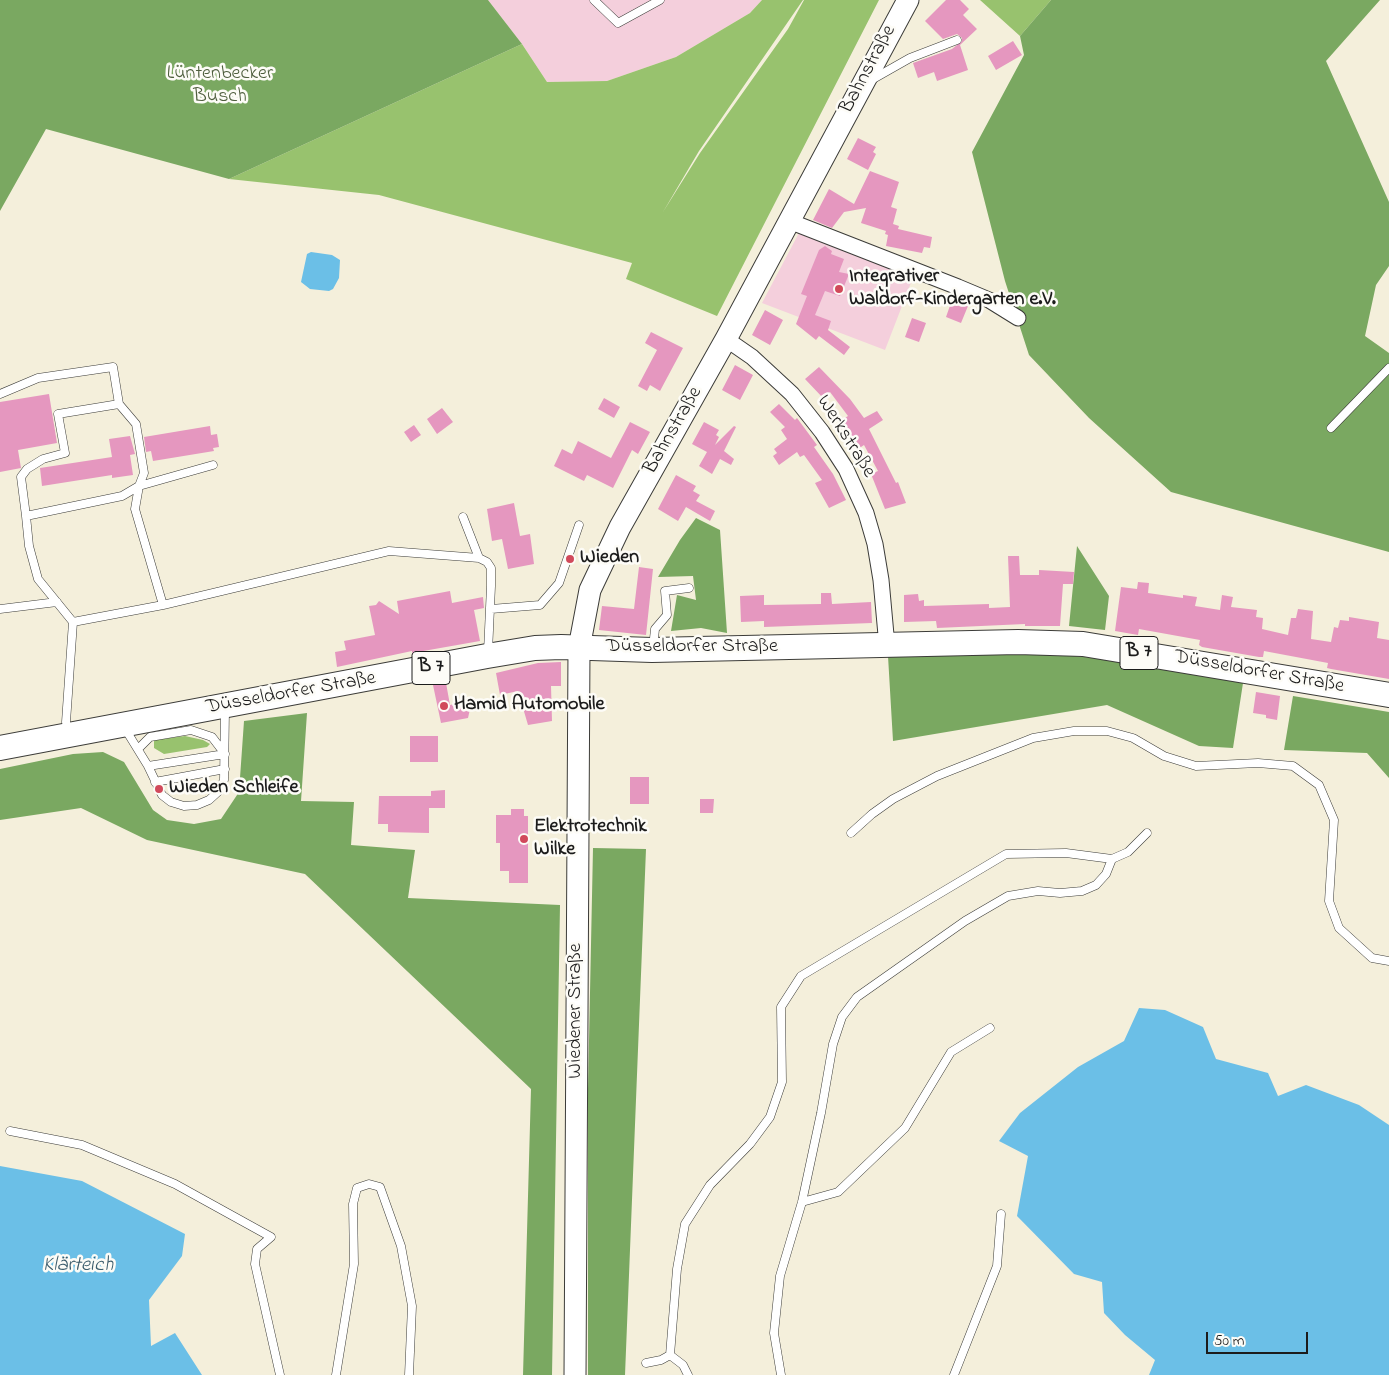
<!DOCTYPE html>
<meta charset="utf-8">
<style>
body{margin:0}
#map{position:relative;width:1389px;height:1375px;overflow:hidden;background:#f4efdb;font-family:"Indie Flower",sans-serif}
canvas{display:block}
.scale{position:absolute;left:1206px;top:1332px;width:102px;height:22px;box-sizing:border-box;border:2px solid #1c1c1c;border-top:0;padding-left:6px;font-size:15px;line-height:18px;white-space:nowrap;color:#1c1c1c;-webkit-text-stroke:4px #fdfcf7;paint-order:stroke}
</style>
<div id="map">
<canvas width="1389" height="1375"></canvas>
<div class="scale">50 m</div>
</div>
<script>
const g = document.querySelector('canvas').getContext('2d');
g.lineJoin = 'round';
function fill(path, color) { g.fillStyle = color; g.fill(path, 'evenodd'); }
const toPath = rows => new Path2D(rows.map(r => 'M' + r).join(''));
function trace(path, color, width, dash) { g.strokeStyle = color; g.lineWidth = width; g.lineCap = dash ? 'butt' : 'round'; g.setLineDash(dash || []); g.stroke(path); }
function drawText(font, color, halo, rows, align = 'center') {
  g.font = font + ' "Indie Flower",sans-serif'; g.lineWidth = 5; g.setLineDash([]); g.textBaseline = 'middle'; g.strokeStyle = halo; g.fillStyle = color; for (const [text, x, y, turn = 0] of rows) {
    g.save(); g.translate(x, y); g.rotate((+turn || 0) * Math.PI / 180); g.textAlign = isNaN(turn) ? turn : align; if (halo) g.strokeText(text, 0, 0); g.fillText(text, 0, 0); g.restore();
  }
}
fill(toPath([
 [488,0,762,0,750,13,676,57,607,81,547,82,522,44],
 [800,231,914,275,885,350,762,303]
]), '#f4cfdc');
fill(toPath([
 [762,0,803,0,699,151,663,212,700,153,788,29,804,0,879,0,717,316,626,279,632,263,379,195,229,179,522,44,547,82,607,81,676,57,750,13],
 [980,0,1051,0,1020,36],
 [185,736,203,740,210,744,207,747,164,754,154,748,154,740]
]), '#98c26e');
fill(toPath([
 [0,0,488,0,522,44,229,179,46,129,0,211],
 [1051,0,1380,0,1326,61,1389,202,1389,266,1376,285,1365,336,1389,353,1389,552,1171,492,1089,418,1029,355,1005,281,972,152,1024,55,1020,36],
 [696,518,720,530,727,633,701,628,671,631,677,595,696,600,693,576,658,577,680,540],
 [1077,546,1109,596,1105,630,1069,626],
 [1016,650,1114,660,1243,683,1233,748,1199,746,1107,705,893,741,888,656],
 [1293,696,1389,712,1389,778,1367,753,1284,750],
 [307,713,301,801,354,802,351,845,415,850,408,898,560,905,552,1375,523,1375,531,1089,305,874,147,840,81,808,0,820,0,769,73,754,103,752,124,762,153,810,167,820,194,824,221,819,239,792,244,721],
 [593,848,646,849,625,1375,588,1375,588,1089]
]), '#7aa861');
fill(toPath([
 [311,252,332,255,340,260,339,278,333,289,329,291,310,289,301,282,307,254],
 [1139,1008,1165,1010,1203,1027,1216,1059,1268,1073,1278,1096,1306,1085,1359,1105,1389,1125,1389,1375,1149,1375,1155,1360,1125,1335,1104,1313,1102,1282,1074,1274,1017,1216,1028,1156,999,1141,1020,1113,1078,1067,1124,1041],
 [0,1166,82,1181,185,1234,182,1256,149,1300,151,1346,175,1333,202,1375,0,1375]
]), '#6bbfe7');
fill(toPath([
 [946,0,960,0,969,9,963,15,977,29,960,45,968,70,937,81,934,72,918,78,913,63,952,49,962,41,962,38,957,34,943,39,925,21],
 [1013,41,1022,55,996,70,988,56],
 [858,138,876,147,873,152,876,154,868,170,847,159],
 [870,171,899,182,891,207,897,209,893,224,899,226,898,229,932,237,930,248,924,247,922,253,886,246,888,235,885,234,886,231,861,223,866,208,844,212,832,228,813,220,829,189,854,204],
 [825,246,832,251,831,254,844,259,839,272,849,274,840,296,825,291,815,315,831,321,828,330,850,347,844,355,819,336,816,340,796,324,807,296,801,294,819,250],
 [952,300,968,306,961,323,946,317],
 [765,310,783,320,770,345,752,335],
 [912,318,926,323,919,342,905,337],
 [651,332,683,348,660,391,650,385,647,391,638,386,657,350,645,343],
 [735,365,753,375,740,400,722,390],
 [819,367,850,399,864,418,877,411,883,420,869,429,896,483,898,482,906,503,885,509,871,474,878,471,864,445,858,449,840,421,848,416,830,392,823,398,805,379],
 [49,394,57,443,18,450,21,468,0,472,0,402],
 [604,398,620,407,614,418,598,409],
 [779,404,795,420,797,418,817,445,814,447,833,474,846,500,829,508,815,483,822,480,804,455,800,457,797,452,779,465,773,456,777,453,774,449,787,439,781,430,785,427,770,412],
 [442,408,453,422,437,434,427,419],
 [630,422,650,432,638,454,632,450,613,488,587,475,584,481,554,466,562,449,572,454,578,441,611,458],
 [704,422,719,430,716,435,719,437,715,445,734,426,736,427,724,451,734,459,731,465,720,459,712,474,699,466,707,452,692,444],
 [414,425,421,435,411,442,404,432],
 [210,426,211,435,217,434,219,447,213,448,214,451,153,461,151,451,146,452,144,437],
 [130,436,135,454,130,455,133,475,112,478,112,475,42,486,40,468,112,457,109,439],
 [676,475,696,486,693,491,700,495,696,501,715,511,710,521,686,507,678,521,658,509],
 [514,503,520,536,530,534,534,564,508,569,502,539,492,541,487,509],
 [1008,556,1019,556,1020,575,1039,575,1039,570,1074,572,1073,584,1063,584,1060,626,1025,626,1025,624,937,628,936,621,904,622,904,595,918,594,919,601,924,600,924,606,989,604,989,608,1010,607],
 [639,567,653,569,646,635,599,630,602,606,634,609],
 [1138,582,1149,583,1148,593,1183,598,1183,595,1197,597,1195,606,1220,610,1222,595,1233,597,1231,607,1257,610,1256,617,1263,618,1262,629,1288,635,1291,618,1296,618,1298,609,1313,611,1311,639,1331,642,1334,627,1338,628,1340,620,1349,621,1349,617,1379,622,1377,638,1389,640,1389,679,1331,669,1327,668,1328,663,1264,651,1263,657,1259,657,1202,647,1199,645,1200,640,1139,629,1138,635,1115,631,1121,587,1137,589],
 [450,591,452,603,483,597,484,608,474,610,480,641,412,653,412,651,337,667,335,652,346,650,344,641,375,635,369,606,376,605,379,601,399,614,397,601],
 [821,593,831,593,832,604,871,602,872,623,764,627,764,621,741,622,740,596,764,595,764,605,821,604],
 [561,662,561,686,551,686,552,721,528,725,518,691,500,695,496,673,538,663],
 [446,683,450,705,472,700,468,718,441,723,433,685],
 [1256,692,1280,696,1277,720,1266,718,1266,715,1253,713],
 [410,736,438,736,438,762,410,762],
 [630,777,649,777,649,804,630,804],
 [445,790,445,808,429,808,429,833,388,832,388,824,378,824,379,796,431,796,431,791],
 [700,799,714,799,713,813,700,813],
 [511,809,524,809,524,816,528,816,528,883,509,883,509,871,500,871,500,843,496,843,496,815,511,815]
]), '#e597bf');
const lane = toPath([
 [594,0,618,23,660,0],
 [873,79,910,58,957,40],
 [0,394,38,378,113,367,119,404],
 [1331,428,1389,368],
 [26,516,21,477,27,469,43,459,65,453,58,414,119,404,136,424,144,473,139,486,122,496,26,516,29,546,38,579,73,622],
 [463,517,479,558],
 [163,605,135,509,139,486,213,465],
 [0,609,57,602],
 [491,609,540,605,559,583,579,525],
 [653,648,655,629,667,615,665,591,689,588],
 [124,727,148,766,162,795,171,802,184,806,197,805,209,800,219,791,224,780,225,709],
 [68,731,66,722,73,622,163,605,389,551,479,558,487,562,491,568,491,586,488,652],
 [138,749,150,737,191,730,212,737,225,754],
 [148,766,225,754],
 [155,782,225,769],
 [851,833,872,814,893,799,937,776,1033,738,1074,731,1107,731,1133,738,1164,756,1196,766,1258,763,1293,766,1319,785,1334,820,1329,901,1339,928,1372,958,1389,961],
 [10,1131,82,1145,175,1184,271,1237,257,1249,255,1264,280,1375],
 [802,1202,838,1192,905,1128,951,1052,990,1028],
 [646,1363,661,1360,670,1355],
 [336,1375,354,1264,353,1204,357,1188,369,1184,380,1187,401,1246,412,1306,409,1375],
 [688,1375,683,1365,670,1355,677,1269,685,1224,710,1185,750,1144,770,1117,782,1082,781,1007,801,976,1006,854,1066,853,1112,859,1128,852,1147,833],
 [781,1375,774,1333,780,1276,802,1202,821,1113,833,1044,842,1017,857,997,965,921,1008,896,1038,891,1060,893,1082,891,1096,885,1106,874,1112,859],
 [954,1375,997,1266,1001,1214]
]);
const street = toPath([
 [789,221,958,287,989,300,1018,318],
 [726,339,752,357,792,394,822,432,846,469,866,513,875,544,881,580,887,646]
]);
const secondary = toPath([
 [575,1375,579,648,590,590,620,527,726,339,908,0]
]);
const primary = toPath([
 [0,748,487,656,535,648,561,647,652,650,1018,642,1083,644,1389,695]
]);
trace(lane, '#3c3c39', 9);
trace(street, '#3c3c39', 17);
trace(secondary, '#3c3c39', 23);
trace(primary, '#3c3c39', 26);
trace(lane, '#fff', 8);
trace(street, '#fff', 15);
trace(secondary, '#fff', 21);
trace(primary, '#fff', 24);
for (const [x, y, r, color] of [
 [839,289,5,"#d1495b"],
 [570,559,5,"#d1495b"],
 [444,706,5,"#d1495b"],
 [159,789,5,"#d1495b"],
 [524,839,5,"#d1495b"]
]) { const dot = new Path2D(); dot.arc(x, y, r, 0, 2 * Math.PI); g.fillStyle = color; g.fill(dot); trace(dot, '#fdfcf7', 2); }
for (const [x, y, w] of [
 [1139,653,38],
 [431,668,38]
]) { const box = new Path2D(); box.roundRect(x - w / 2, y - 16.5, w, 33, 4); g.fillStyle = '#fdfcf7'; g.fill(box); trace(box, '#1c1c1c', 1); }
drawText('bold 19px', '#1c1c1c', null, [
 ["B 7",1139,653],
 ["B 7",431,668]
]);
drawText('20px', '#1c1c1c', '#fdfcf7', [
 ["Bahnstraße",869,70,-62],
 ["Bahnstraße",674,431,-60],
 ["Werkstraße",845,437,58],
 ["Düsseldorfer Straße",692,648],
 ["Düsseldorfer Straße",1259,673,10],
 ["Düsseldorfer Straße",291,694,-10],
 ["Wiedener Straße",577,1011,-90]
]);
drawText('20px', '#4e5e3d', '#fdfcf7', [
 ["Lüntenbecker",220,75],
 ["Busch",220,98]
]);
drawText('bold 20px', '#1c1c1c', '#fdfcf7', [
 ["Integrativer",849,278],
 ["Waldorf-Kindergarten e.V.",849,301],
 ["Wieden",580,559],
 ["Hamid Automobile",454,706],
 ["Wieden Schleife",169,789],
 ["Elektrotechnik",534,828],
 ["Wilke",534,851]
], 'left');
drawText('italic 21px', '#3c5d6d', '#fdfcf7', [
 ["Klärteich",78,1267]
]);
</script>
